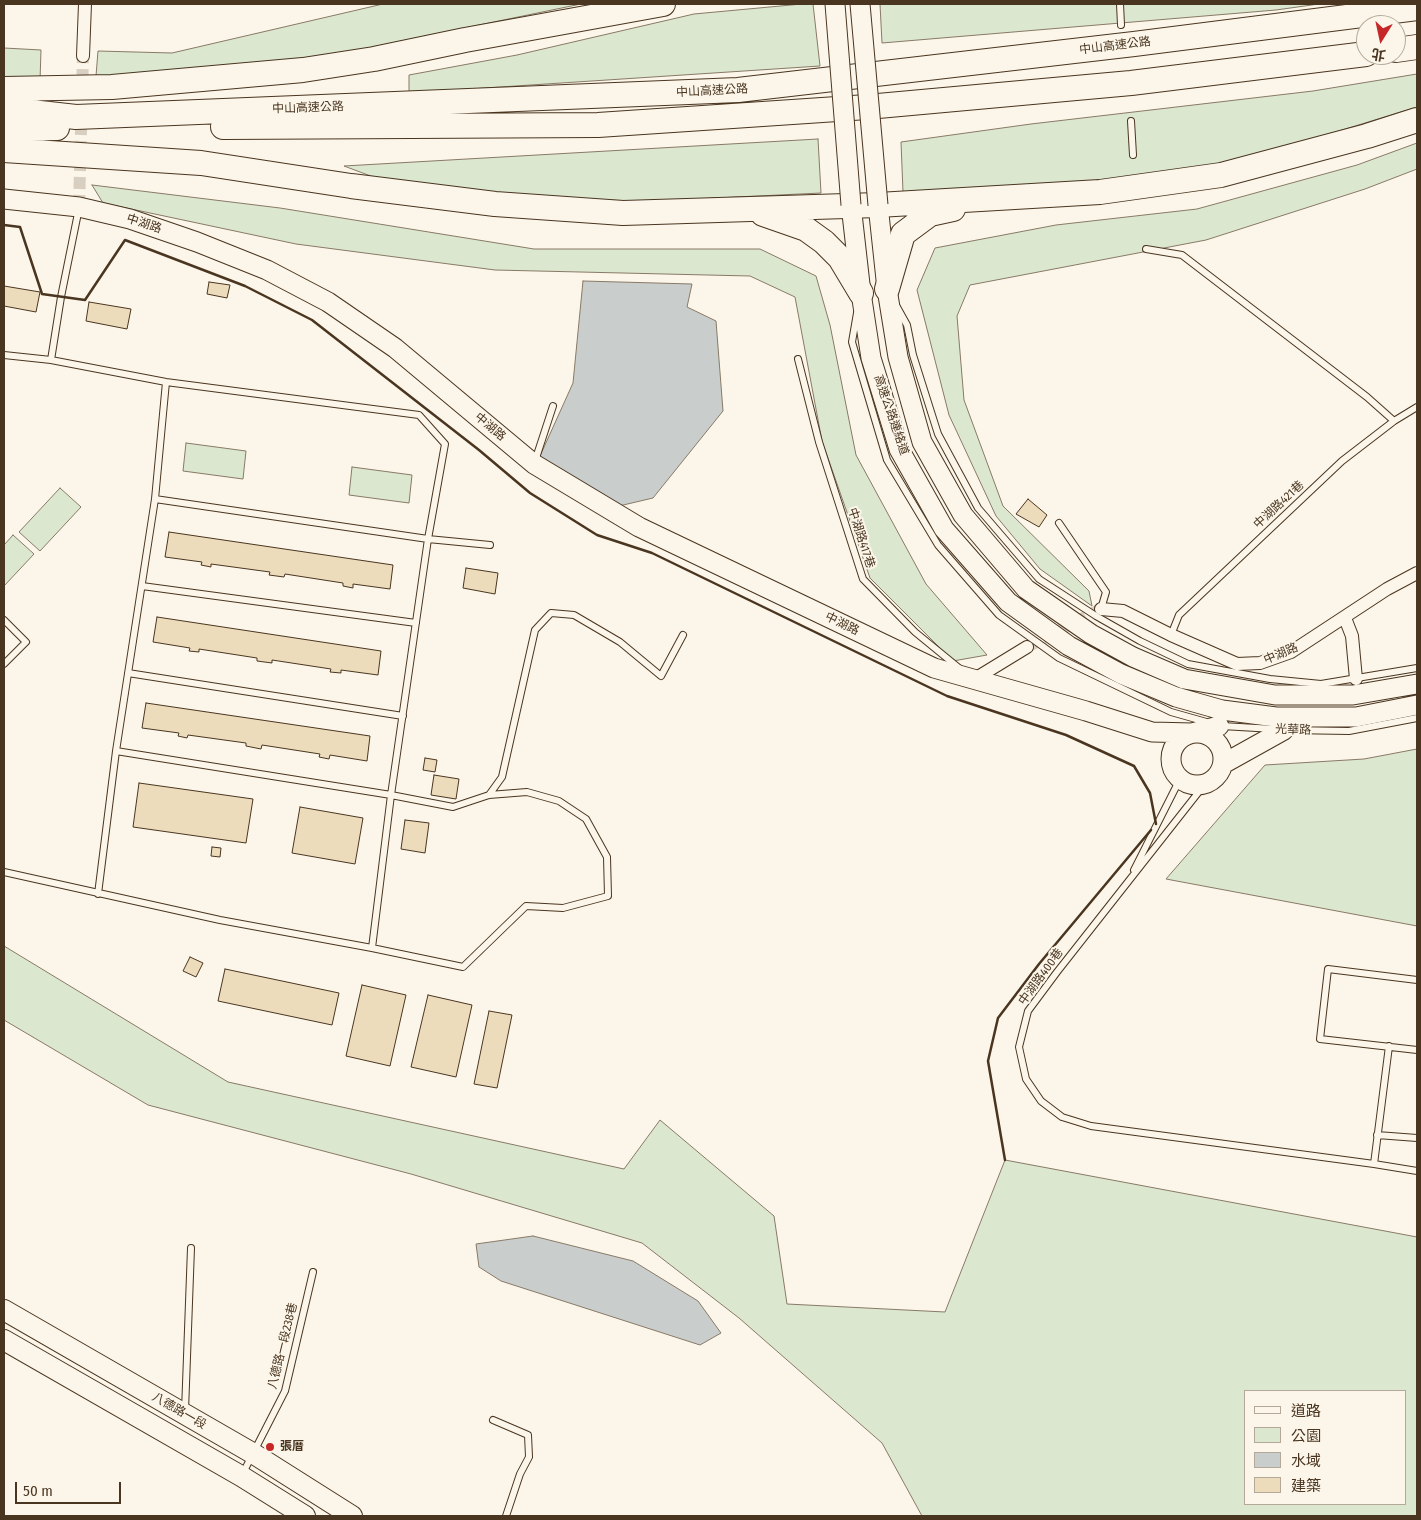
<!DOCTYPE html>
<meta charset="utf-8">
<style>
body{margin:0}
#map{position:relative;width:1421px;height:1520px;overflow:hidden;background:#fbf6e9;font-family:"Fira Sans Condensed","Noto Sans TC",sans-serif}
canvas{display:block}
.frame{position:absolute;inset:0;border:5px solid #4a3520;pointer-events:none}
.legend{position:absolute;left:1244px;top:1390px;width:162px;height:115px;box-sizing:border-box;background:#fbf6e9;border:1px solid #b4a999;margin:0;padding:6px 9px;list-style:none;font-size:15px;color:#4a3520}
.legend li{display:flex;align-items:center;gap:10px;height:25px}
.legend b{width:25px;border:1px solid #b4a999}
.north{position:absolute;left:1356px;top:15px;width:50px;height:50px;box-sizing:border-box;background:#fbf6e9;border:1px solid #b4a999;border-radius:50%;rotate:190deg;font-size:14px;font-weight:700;line-height:20px;text-align:center;color:#4a3520}
.north::after{content:'';display:block;margin:auto;width:18px;height:22px;background:#c62828;clip-path:polygon(50% 0,100% 100%,50% 72%,0 100%)}
.scale{position:absolute;left:15px;top:1482px;width:106px;height:22px;box-sizing:border-box;border:2px solid #4a3520;border-top:0;padding-left:6px;font-size:15px;line-height:18px;white-space:nowrap;color:#4a3520;-webkit-text-stroke:4px #fbf6e9;paint-order:stroke}
</style>
<div id="map">
<canvas width="1421" height="1520"></canvas>
<div class="frame"></div>
<ul class="legend">
<li><b style="height:6px;background:#fbf6e9"></b>道路</li>
<li><b style="height:14px;background:#dce7d0"></b>公園</li>
<li><b style="height:14px;background:#c9cecd"></b>水域</li>
<li><b style="height:14px;background:#ecdcbc"></b>建築</li>
</ul>
<div class="north">北</div>
<div class="scale">50 m</div>
</div>
<script>
const g = document.querySelector('canvas').getContext('2d');
g.lineJoin = 'round';
function fill(path, color) { g.fillStyle = color; g.fill(path, 'evenodd'); }
const toPath = rows => new Path2D(rows.map(r => 'M' + r).join(''));
function trace(path, color, width, dash) { g.strokeStyle = color; g.lineWidth = width; g.lineCap = dash ? 'butt' : 'round'; g.setLineDash(dash || []); g.stroke(path); }
function drawText(font, color, halo, rows, align = 'center') {
  g.font = font + ' "Fira Sans Condensed","Noto Sans TC",sans-serif'; g.lineWidth = 4; g.setLineDash([]); g.textBaseline = 'middle'; g.strokeStyle = halo; g.fillStyle = color; for (const [text, x, y, turn = 0] of rows) {
    g.save(); g.translate(x, y); g.rotate((+turn || 0) * Math.PI / 180); g.textAlign = isNaN(turn) ? turn : align; if (halo) g.strokeText(text, 0, 0); g.fillText(text, 0, 0); g.restore();
  }
}
const green = toPath([
 [383,4,581,4,334,55,152,76,96,76,98,51,172,53,383,4],
 [802,4,813,4,820,66,409,93,409,75,517,55,694,14,802,4],
 [880,4,1319,4,1276,10,882,43,880,4],
 [4,48,41,50,40,81,4,81,4,48],
 [1417,74,1417,107,1225,166,1088,185,903,192,901,142,1031,124,1313,91,1417,74],
 [818,139,821,193,652,201,589,200,392,184,344,166,818,139],
 [1417,143,1417,169,1365,189,1206,240,970,285,957,316,964,400,1003,506,1089,591,1092,606,1040,569,996,516,949,415,917,290,935,248,1056,225,1197,209,1357,165,1417,143],
 [92,185,280,208,534,249,760,249,816,276,830,325,856,455,926,584,987,655,953,661,870,578,822,441,795,297,750,276,495,270,296,244,103,203,92,185],
 [186,443,246,451,243,479,183,471,186,443],
 [352,467,412,475,409,503,349,495,352,467],
 [60,488,81,507,40,551,19,532,60,488],
 [13,535,34,554,4,586,4,545,13,535],
 [1417,749,1417,926,1166,879,1265,765,1364,759,1417,749],
 [4,946,228,1082,624,1169,660,1120,774,1216,787,1304,945,1312,1005,1160,1417,1237,1417,1516,922,1516,882,1443,739,1318,642,1243,411,1174,148,1105,4,1020,4,946],
 [1245,1391,1405,1391,1405,1504,1245,1504,1245,1391]
]);
fill(green, '#dce7d0');
trace(green, '#887966', 1);
const water = toPath([
 [583,281,692,284,687,307,716,321,723,411,653,498,619,506,544,466,540,456,573,383,583,281],
 [533,1236,633,1261,698,1301,721,1333,700,1345,501,1281,479,1267,476,1244,533,1236]
]);
fill(water, '#c9cecd');
trace(water, '#887966', 1);
const building = toPath([
 [209,282,230,285,227,298,207,294,209,282],
 [4,286,40,292,36,312,4,306,4,286],
 [89,302,131,309,127,329,86,321,89,302],
 [1028,499,1047,515,1039,527,1016,514,1028,499],
 [169,532,393,565,390,589,353,584,353,588,343,586,343,583,285,574,284,577,269,575,270,572,211,564,211,567,201,565,202,562,165,557,169,532],
 [466,568,498,573,495,594,463,588,466,568],
 [157,617,381,651,378,675,341,670,341,673,330,672,331,669,272,660,272,663,257,661,257,658,199,649,199,652,189,651,190,648,153,642,157,617],
 [146,703,370,736,367,761,330,755,329,759,319,757,320,754,262,745,261,749,246,746,246,743,188,735,187,738,178,736,179,733,142,728,146,703],
 [425,758,437,760,435,772,423,770,425,758],
 [434,775,459,779,456,799,431,795,434,775],
 [139,783,253,799,246,843,133,827,139,783],
 [300,807,363,818,355,864,292,853,300,807],
 [405,820,429,823,425,853,401,849,405,820],
 [212,847,221,848,220,857,211,856,212,847],
 [190,957,203,963,196,977,183,971,190,957],
 [225,969,339,993,332,1025,218,1001,225,969],
 [362,985,406,995,390,1066,346,1056,362,985],
 [428,995,472,1005,456,1077,411,1067,428,995],
 [489,1011,512,1015,497,1088,474,1084,489,1011]
]);
fill(building, '#ecdcbc');
trace(building, '#4a3520', 1);
trace(toPath([
 [79,207,83,56],
 [1027,647,1101,609]
]), '#d8cfc1', 12, [12, 6]);
const lane = toPath([
 [1120,4,1121,25],
 [1131,121,1133,155],
 [1146,249,1182,255,1367,397,1394,421],
 [897,307,907,325,913,355,938,434,978,508,1039,579,1096,616,1140,641,1188,664,1270,679,1321,684,1417,668],
 [857,313,852,342,887,460,938,545,999,615,1059,658,1171,712,1210,723],
 [4,355,51,360,166,382,419,415,445,444,428,539,391,795,372,948],
 [798,359,819,442,863,579,915,632,959,668],
 [51,360,61,297,79,208],
 [535,461,553,406],
 [155,499,428,539,490,545],
 [1059,523,1106,592,1101,609],
 [142,586,416,623],
 [4,620,26,642,4,664],
 [1171,635,1179,615,1342,461,1394,421,1417,407],
 [128,673,403,716],
 [1222,726,1274,729],
 [1287,730,1349,731,1417,718],
 [1205,784,1057,972,1028,1011,1019,1047,1026,1079,1041,1101,1062,1117,1091,1126,1374,1164,1417,1171],
 [489,795,502,777,535,630,551,613,574,615,620,642,661,676,683,635],
 [1134,870,1180,779],
 [4,872,220,920,372,948,463,967,526,906,563,908,608,896,607,857,586,819,559,801,527,792,489,795,453,807,391,795,116,751],
 [98,894,116,751,155,499,166,382],
 [1417,980,1328,969,1320,1039,1417,1050],
 [1377,1135,1417,1138],
 [1374,1164,1389,1046],
 [185,1411,191,1248],
 [493,1420,528,1435,529,1457,520,1474,506,1516],
 [243,1473,285,1391,313,1272]
]);
const street = toPath([
 [83,56,85,4],
 [1101,609,1123,611,1171,635,1237,664,1260,663,1291,652,1387,589,1417,573],
 [1345,618,1352,636,1356,679],
 [973,680,1027,647]
]);
const secondary = toPath([
 [4,199,79,207,130,219,197,242,267,270,328,302,395,348,534,464,639,527,934,668,1086,711,1152,732,1192,733,1219,726],
 [851,205,861,293,871,358,899,449,944,529,1008,602,1069,646,1121,674,1176,697,1222,710,1276,717,1356,717,1417,705],
 [878,205,887,289,898,357,922,442,963,515,1026,589,1091,634,1133,657,1184,679,1275,695,1353,695,1417,684],
 '1171 759a26 26 0 1 1 52 0a26 26 0 1 1-52 0Z',
 [1223,764,1284,730]
]);
const primary = toPath([
 [4,1310,254,1454,352,1516],
 [4,1340,241,1476,305,1516]
]);
const highway = toPath([
 [1396,50,1417,47],
 [4,89,112,87,303,70,374,59,465,40,663,4],
 [4,109,76,117,738,90,1134,44,1417,8],
 [223,127,598,125,867,107,1131,83,1366,54],
 [4,129,57,128],
 [4,150,201,163,351,186,495,204,623,213,878,205,1100,192,1221,175,1367,136,1417,120],
 [763,214,806,229,824,242,840,258,861,293],
 [887,289,903,234,930,214,953,209]
]);
trace(lane, '#4a3520', 8);
trace(street, '#4a3520', 14);
trace(secondary, '#4a3520', 21);
trace(primary, '#4a3520', 22);
trace(highway, '#4a3520', 26);
trace(lane, '#fbf6e9', 6);
trace(street, '#fbf6e9', 12);
trace(secondary, '#fbf6e9', 19);
trace(primary, '#fbf6e9', 20);
trace(highway, '#fbf6e9', 24);
const secondaryBridge = toPath([
 [835,4,851,205],
 [860,4,878,205]
]);
trace(secondaryBridge, '#4a3520', 21, []);
trace(secondaryBridge, '#fbf6e9', 19);
trace(toPath([
 [4,225,20,227,42,294,85,300,125,240,245,286,312,320,479,450,530,493,597,535,652,553,947,696,1066,735,1134,766,1150,793,1156,824],
 [1005,1160,988,1061,998,1018,1039,964,1151,830]
]), '#4a3520', 2.5);
for (const [x, y, r, color] of [
 [270,1447,5,"#c62828"]
]) { const dot = new Path2D(); dot.arc(x, y, r, 0, 2 * Math.PI); g.fillStyle = color; g.fill(dot); trace(dot, '#fbf6e9', 2); }
drawText('12px', '#4a3520', '#fbf6e9', [
 ["中山高速公路",1115,46,-7],
 ["中山高速公路",712,91,-3],
 ["中山高速公路",308,108,-2],
 ["中湖路",144,224,18],
 ["高速公路連絡道",891,415,71],
 ["中湖路",490,427,40],
 ["中湖路421巷",1279,505,-43],
 ["中湖路417巷",861,538,72],
 ["中湖路",842,624,26],
 ["中湖路",1281,654,-23],
 ["光華路",1293,730,2],
 ["中湖路400巷",1041,977,-54],
 ["八德路一段238巷",283,1346,-76],
 ["八德路一段",179,1411,30]
]);
drawText('bold 12px', '#4a3520', '#fbf6e9', [
 ["張厝",280,1447]
], 'left');
</script>
